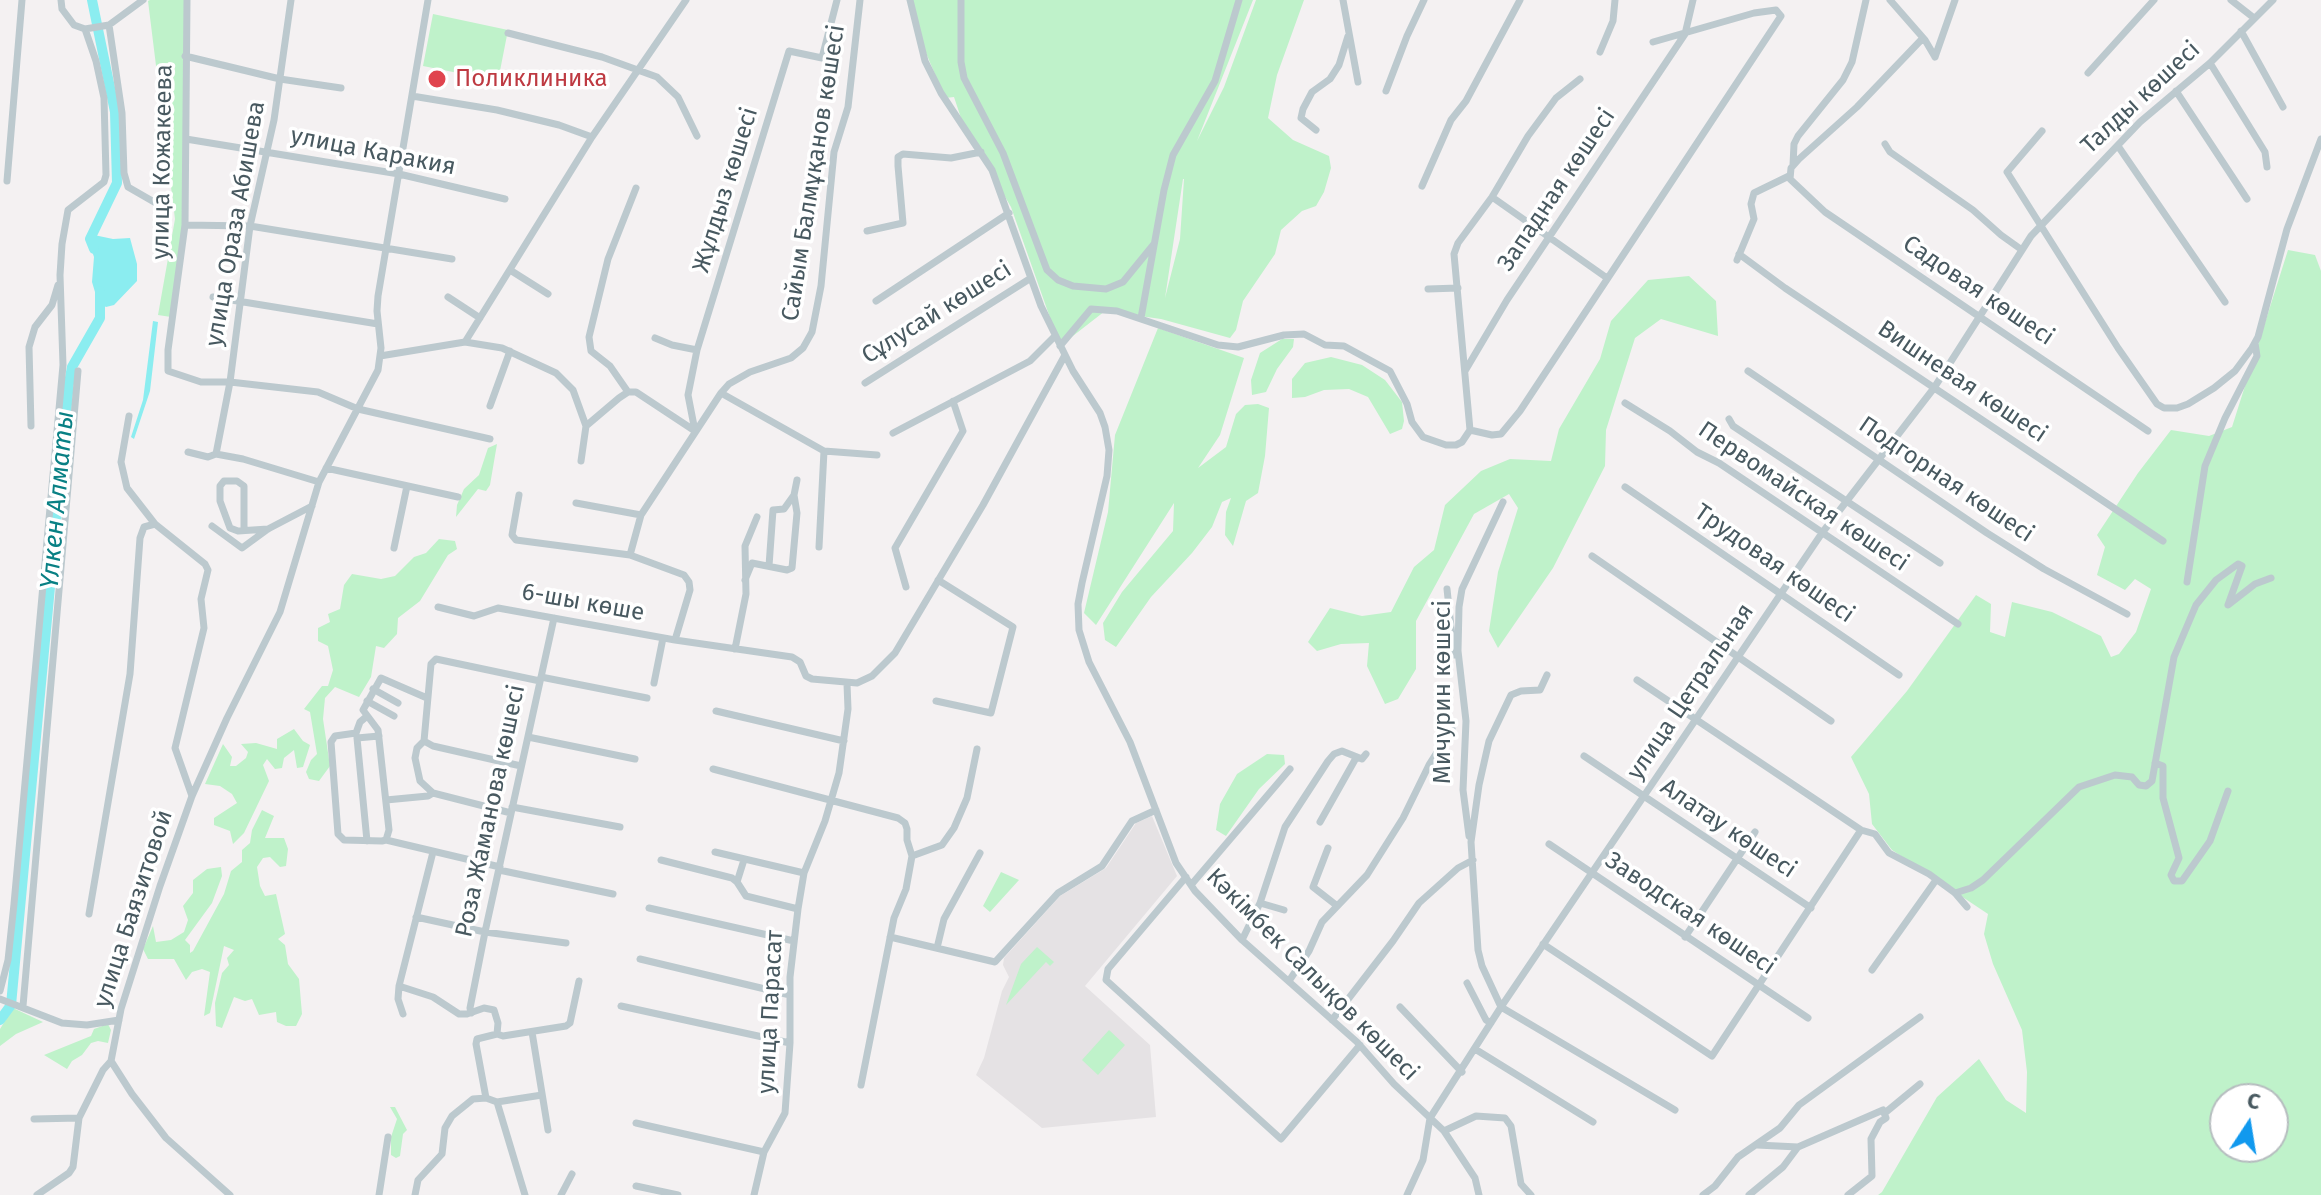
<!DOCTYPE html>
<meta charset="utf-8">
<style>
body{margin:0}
#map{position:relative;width:2321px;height:1195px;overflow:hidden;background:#f4f1f2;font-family:"Fira Sans",sans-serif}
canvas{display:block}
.north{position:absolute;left:2209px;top:1083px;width:80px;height:80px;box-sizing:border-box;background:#fff;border:2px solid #b6bdbf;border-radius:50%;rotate:12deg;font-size:22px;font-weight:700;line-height:32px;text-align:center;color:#485960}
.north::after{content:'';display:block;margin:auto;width:28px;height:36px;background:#19e;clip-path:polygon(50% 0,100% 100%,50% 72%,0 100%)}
</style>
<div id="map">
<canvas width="2321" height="1195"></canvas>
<div class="north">С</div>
</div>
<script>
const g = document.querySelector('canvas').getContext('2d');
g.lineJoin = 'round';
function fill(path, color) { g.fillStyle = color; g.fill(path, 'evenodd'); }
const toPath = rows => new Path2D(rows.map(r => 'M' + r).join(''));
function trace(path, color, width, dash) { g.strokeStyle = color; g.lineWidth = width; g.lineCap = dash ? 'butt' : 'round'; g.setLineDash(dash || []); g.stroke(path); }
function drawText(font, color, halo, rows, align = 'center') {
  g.font = font + ' "Fira Sans",sans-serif'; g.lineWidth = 7; g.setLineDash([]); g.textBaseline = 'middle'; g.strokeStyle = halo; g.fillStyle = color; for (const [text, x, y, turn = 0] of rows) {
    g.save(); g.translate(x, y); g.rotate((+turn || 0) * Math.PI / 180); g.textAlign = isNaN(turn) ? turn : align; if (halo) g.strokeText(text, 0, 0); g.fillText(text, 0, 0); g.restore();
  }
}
fill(toPath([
 [1152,816,1177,876,1085,986,1150,1045,1156,1117,1042,1128,976,1075,984,1058,1002,991,1009,977,1003,965,1004,958,1060,896,1106,868,1136,823]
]), '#e5e2e4');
fill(toPath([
 [150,0,185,0,183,220,171,317,158,315,175,219,148,1],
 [912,0,1253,0,1197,141,1224,87,1256,0,1304,0,1277,75,1268,118,1293,140,1329,156,1331,168,1324,192,1316,206,1302,211,1281,230,1275,254,1243,301,1236,330,1230,338,1161,319,1105,311,1060,346,1011,207,964,127,954,97,945,98,918,34],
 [1184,179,1180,239,1165,298,1183,179],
 [433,14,508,30,498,81,423,66],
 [2288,250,2315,255,2321,271,2321,1195,1878,1195,1882,1192,1937,1097,1979,1059,2006,1100,2026,1113,2027,1072,2022,1030,1993,964,1984,934,1988,914,1892,850,1872,824,1869,794,1851,757,1907,691,1976,595,1991,604,1990,632,2005,637,2012,602,2052,612,2101,636,2111,657,2119,654,2136,632,2151,589,2135,579,2125,590,2097,575,2105,547,2097,535,2138,473,2171,430,2209,436,2232,427],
 [2225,1099,2273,1099,2273,1147,2225,1147],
 [1689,276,1716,301,1718,336,1661,319,1635,338,1606,430,1605,466,1553,568,1498,648,1489,631,1498,572,1518,508,1509,494,1474,514,1416,621,1416,669,1398,699,1385,704,1367,666,1369,643,1341,644,1317,651,1308,642,1330,608,1362,616,1391,612,1414,567,1434,550,1445,505,1481,471,1510,459,1551,461,1559,429,1600,359,1611,321,1648,280],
 [1158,328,1244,358,1220,435,1198,468,1226,447,1236,414,1245,405,1258,404,1269,408,1265,456,1258,493,1246,501,1233,546,1225,535,1226,512,1231,498,1222,502,1212,527,1192,553,1151,597,1116,647,1105,640,1103,623,1122,592,1173,531,1174,503,1096,625,1084,613,1108,512,1115,435],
 [1282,339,1294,339,1293,347,1277,369,1266,392,1252,395,1251,380,1260,353],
 [1331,357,1362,365,1385,380,1402,402,1404,421,1402,429,1390,434,1368,397,1349,389,1324,390,1305,397,1292,398,1292,379,1305,363],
 [497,444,490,485,486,491,478,489,456,517,457,505,464,489,479,475,488,448],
 [439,539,455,541,457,549,448,555,420,601,398,618,397,634,384,648,376,646,371,677,359,697,335,687,325,698,323,719,330,766,319,781,309,779,306,772,311,760,317,754,310,712,304,709,322,686,328,686,333,670,328,646,318,641,318,628,330,622,328,614,340,609,344,585,352,574,381,579,395,576,414,557,426,553],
 [294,729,303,741,310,745,303,767,297,768,294,750,284,758,282,768,275,769,267,759,263,765,269,781,244,833,233,844,230,831,214,825,214,818,237,803,232,794,220,786,205,784,223,744,232,757,230,766,236,766,246,758,248,752,241,744,256,743,277,749,277,739],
 [1267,754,1284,755,1285,764,1259,789,1226,836,1216,830,1220,804,1237,774],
 [262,810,274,816,265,838,284,838,288,849,286,866,280,867,270,857,263,858,257,867,260,886,265,896,276,894,285,934,278,939,285,945,288,964,299,979,302,1014,296,1026,286,1026,277,1022,276,1012,259,1015,252,999,245,1001,234,997,222,1028,216,1026,215,1003,222,973,229,965,227,958,234,950,224,946,210,1013,204,1016,210,972,202,969,192,972,186,980,174,959,148,959,143,949,153,926,156,942,171,940,184,932,188,920,183,906,193,893,193,880,207,869,221,867,222,876,212,903,185,940,190,945,190,953,193,951,224,894,231,871,242,862,242,850,250,843,252,830],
 [1001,872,1019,880,990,912,983,906],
 [1037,947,1054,962,1050,966,1046,962,1006,1005,1021,964],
 [13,1008,43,1022,16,1034,0,1046,0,1029],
 [108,1024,111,1030,108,1043,98,1041,91,1043,82,1055,72,1061,67,1069,44,1055,91,1036,94,1029],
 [1109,1030,1125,1045,1098,1075,1082,1060],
 [390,1107,395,1107,407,1130,403,1134,400,1156,396,1158,391,1155,391,1137,397,1119]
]), '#bff2ca');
fill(toPath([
 [94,235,113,239,130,238,137,264,137,281,114,305,106,307,98,302,92,282,94,257,88,239],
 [153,321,158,322,150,391,134,439,131,437,143,400]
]), '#8bedf0');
trace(toPath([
 [92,0,115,112,117,183,90,239,94,249],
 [0,1020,11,1005,69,383,72,367,100,318,100,291]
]), '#8bedf0', 10);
trace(toPath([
 [61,0,62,9,74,25,85,29,109,25,143,0],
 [187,0,185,225,168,350,168,371,201,382,230,382,318,392,358,409,490,439],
 [910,0,925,61,941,93,992,170,1041,306,1073,371,1100,413,1105,427,1109,450,1107,476,1082,583,1078,604,1079,630,1089,662,1130,742,1176,863,1195,891,1242,940,1357,1042,1394,1084,1444,1131,1476,1116,1505,1118,1511,1126,1521,1184,1531,1195],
 [961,0,961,62,964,78,1003,153,1047,270,1058,280,1073,286,1106,289,1123,282,1154,244],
 [1343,0,1358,82],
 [1890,0,1925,40,1935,57],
 [2231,0,2254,18],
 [109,25,122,113,124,173,128,187,161,206],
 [2241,31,2283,107],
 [508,33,602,57,657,77,678,97,697,136],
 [1923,38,1857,107,1799,159,1791,168,1790,179,1825,212,2148,431],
 [1600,52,1613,21,1615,0],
 [185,56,280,79,341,88],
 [1935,57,1955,0],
 [2210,63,2265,152,2267,167],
 [2088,73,2154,0],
 [1386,91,1407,36,1424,0],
 [2176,91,2247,199],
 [412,96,497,110,559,125,592,137],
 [1316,130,1301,118,1303,109,1312,92,1330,79,1339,65,1348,36],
 [2042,131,2007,172,2118,348,2157,404,2164,408,2177,408,2188,404,2214,388,2235,371,2252,348,2258,337,2287,229,2321,139],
 [186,139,399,174,505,199],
 [1885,144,1890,152,1973,210,2001,235,2022,250],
 [2118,146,2225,302],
 [1793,165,1794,144,1798,136,1843,80,1852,62,1866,0],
 [7,181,22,0],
 [1422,186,1451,120,1466,101,1520,0],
 [1492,197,1607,278],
 [185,225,250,226,452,259],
 [867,231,903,223,898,166,898,157,903,154,951,158,981,152],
 [1739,254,1785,288,2163,541],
 [1737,260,1754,219,1751,204,1754,193,1789,176],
 [510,270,548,294],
 [1428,289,1458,288],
 [213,297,378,324],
 [448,297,480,318],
 [876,301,1009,213],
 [1141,318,1164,190,1173,155,1215,81,1239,0],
 [655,338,672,345,697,350],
 [465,342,592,137,686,0],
 [1060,346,1091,309,1117,311,1218,345,1238,347,1284,335,1304,334,1325,345,1344,346,1390,371,1407,404,1412,422,1423,437,1446,445,1456,445,1462,442,1470,430,1454,254,1458,243,1492,197,1528,136,1556,98,1580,79],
 [380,356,465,342,502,348,556,373,573,390,586,426,581,461],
 [1465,371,1507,300,1685,34,1693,0],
 [1748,371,1987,533,2044,569,2127,614],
 [865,383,1031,278],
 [628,392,610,366,591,351,589,337,608,259,636,188],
 [721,393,824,451,877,455],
 [1625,403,1670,431,1697,452,1719,463,1958,624],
 [490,406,510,351],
 [129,416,121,462,127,488,155,524,205,564,208,570,201,599,204,628,175,748,192,796],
 [1729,419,1733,426,1940,563],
 [31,426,29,347,35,327,52,305,58,285],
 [586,426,619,398,628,392,636,392,695,431],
 [1470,430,1492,435,1501,434,1520,411,1781,16,1776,10,1754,13,1653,42],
 [695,431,688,395,697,350,789,51,822,58,837,0],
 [893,433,1030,361,1055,336],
 [188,452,208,457,216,454,243,459,319,482],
 [216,454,230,382,250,226,274,120,291,0],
 [326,468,458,497],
 [1625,487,1899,675],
 [519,495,512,535,516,540,630,555,684,575,689,582,690,590,675,640,792,657,800,662,806,676,812,679,857,683,872,676,895,653,983,505,1065,355],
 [576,503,641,515],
 [212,526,242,548,268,529,312,506],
 [244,530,244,486,237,481,224,481,220,486,220,501,230,528,238,531,268,529],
 [819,547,824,451],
 [394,548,407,486],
 [630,555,641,515,721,393,729,384,750,372,791,358,803,348,812,332,821,286,834,152,848,107,860,0],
 [1592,556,1831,721],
 [769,566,773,510,784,509,794,495],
 [745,580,752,563,787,570,792,568,797,513,794,495,797,480],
 [2187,582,2205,466,2225,418,2257,356,2255,343],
 [906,587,895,548,963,431,953,401],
 [1447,589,1454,655],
 [438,607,474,616,498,608,675,640],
 [735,649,746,594,745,546,757,517],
 [1547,675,1540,690,1521,691,1511,695,1489,741,1479,785,1471,842,1478,950,1482,966,1501,1007,1675,1110],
 [541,677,647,698],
 [1637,680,1861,830,1875,834,1889,853,1929,874,1955,893,1967,907],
 [654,683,663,638],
 [373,689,398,703],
 [367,701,394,716],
 [936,701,991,713,1013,627,938,580],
 [716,711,844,741],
 [366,717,360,722,356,733,335,736,331,742,338,834,344,840,382,841,386,840,389,830,378,730,363,710,381,678,427,698],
 [528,737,635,759],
 [424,741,433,746,521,766],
 [1584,756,1811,908],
 [2155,763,2163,766,2163,798,2179,858,2171,875,2174,881,2182,881,2210,841,2228,791],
 [713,769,898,818,905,823,907,829,907,840,912,856],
 [386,800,428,796,433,793],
 [512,807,620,827],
 [511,813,433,793,420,781,415,758,417,748,424,741,431,664,436,659,540,681],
 [1320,822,1356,758],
 [1469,836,1463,790,1466,721,1458,651,1459,607,1462,589,1503,502],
 [386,840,500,867],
 [367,841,357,738,379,736],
 [1549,844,1808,1018],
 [1328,848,1313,887,1336,905],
 [433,852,399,986,433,997,459,1014,467,1014,484,1008,494,1010,498,1023,497,1034,477,1039,476,1044,486,1098],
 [715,852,804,873],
 [661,860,732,878,737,882,746,896,798,909],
 [499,870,613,894],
 [1186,877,1108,969,1106,980,1281,1139,1360,1045],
 [737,882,743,863],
 [1191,885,1290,769],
 [1955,893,1971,888,1983,880,2079,787,2115,775,2132,777,2139,785,2146,786,2152,781,2174,657,2196,605,2216,580,2238,564,2242,566,2228,605,2255,584,2271,578],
 [1260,903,1284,910],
 [649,908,794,941],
 [89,914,130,674,140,538,144,527,155,524],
 [416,917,485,932,566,943],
 [890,937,995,962,1058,893,1102,866,1132,821,1156,810],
 [1685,937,1755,832],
 [1242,940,1260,903,1285,827,1328,761,1334,754,1342,751,1362,759,1366,754],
 [1543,944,1712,1056,1861,830],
 [937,948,944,919,980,853],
 [640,959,790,995],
 [1872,970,1936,880],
 [1289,981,1309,951,1322,922,1367,875,1403,818,1429,765,1452,729],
 [1467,983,1486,1020,1491,1023],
 [399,986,398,999,403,1014],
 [0,991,8,960,14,904,63,365,60,275,62,244,68,210,104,182,106,175,104,98,96,61,85,29],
 [0,999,62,1023,87,1025,119,1020],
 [23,1006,78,371],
 [621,1006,790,1043],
 [1400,1007,1462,1072],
 [471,1013,470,1008,485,932,554,618],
 [1332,1020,1393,941,1419,903,1458,868,1473,860],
 [532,1032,548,1130],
 [497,1034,503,1036,566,1026,570,1023,579,981],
 [1475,1049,1593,1122],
 [861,1085,894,918,906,889,912,856,942,845,954,828,967,798,977,749],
 [497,1102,542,1095],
 [1886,1112,1920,1084],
 [34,1119,79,1118],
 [636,1123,764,1152],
 [1444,1131,1475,1178,1479,1195],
 [1757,1145,1798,1147],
 [636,1186,678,1195],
 [37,1195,69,1173,73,1167,79,1118,103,1070,111,1061],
 [230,1195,166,1138,132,1094,111,1061,121,1009,160,886,192,796,227,718,280,612,319,482,378,370,381,348,377,311,378,296,428,0],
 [379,1195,388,1137],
 [415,1195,418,1180,442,1154,445,1128,452,1116,473,1099,486,1098,497,1102,525,1195],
 [561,1195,572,1174],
 [754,1195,764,1152,785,1113,790,1043,790,977,798,909,804,873,825,821,839,773,848,709,847,684],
 [1407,1195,1423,1160,1430,1118,1501,1007,1822,533,1934,388,2031,236,2140,122,2210,63,2273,0],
 [1703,1195,1715,1186,1738,1157,1780,1128,1799,1105,1920,1017],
 [1749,1195,1783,1167,1798,1147,1883,1110,1886,1118,1880,1122,1871,1139,1872,1176,1848,1195]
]), '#bcc9ce', 7);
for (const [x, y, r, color] of [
 [437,79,10,"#e0444e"]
]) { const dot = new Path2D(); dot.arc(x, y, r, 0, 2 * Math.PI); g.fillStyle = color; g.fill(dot); trace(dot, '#fff', 3); }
drawText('24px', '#be3a42', '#fff', [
 ["Поликлиника",455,79]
], 'left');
drawText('24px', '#485960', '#fff', [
 ["Талды көшесі",2141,98,-43],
 ["улица Каракия",373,152,11],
 ["улица Кожакеева",163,162,-89],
 ["Сайым Балмұқанов көшесі",814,173,-81],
 ["Жұлдыз көшесі",726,190,-73],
 ["Западная көшесі",1557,190,-56],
 ["улица Ораза Абишева",236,224,-80],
 ["Садовая көшесі",1978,291,34],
 ["Сұлусай көшесі",937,313,-32],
 ["Вишневая көшесі",1962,382,34],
 ["Подгорная көшесі",1946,480,34],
 ["Первомайская көшесі",1803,497,34],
 ["Трудовая көшесі",1774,564,35],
 ["6-шы көше",583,603,10],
 ["Мичурин көшесі",1443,692,-90],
 ["улица Цетральная",1691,692,-56],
 ["Роза Жаманова көшесі",491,811,-78],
 ["Алатау көшесі",1728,829,34],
 ["улица Баязитовой",134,909,-72],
 ["Заводская көшесі",1690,914,34],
 ["Кәкімбек Салықов көшесі",1312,975,45],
 ["улица Парасат",771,1012,-87]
]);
drawText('italic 26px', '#098084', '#fff', [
 ["Үлкен Алматы",58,500,-85]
]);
</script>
